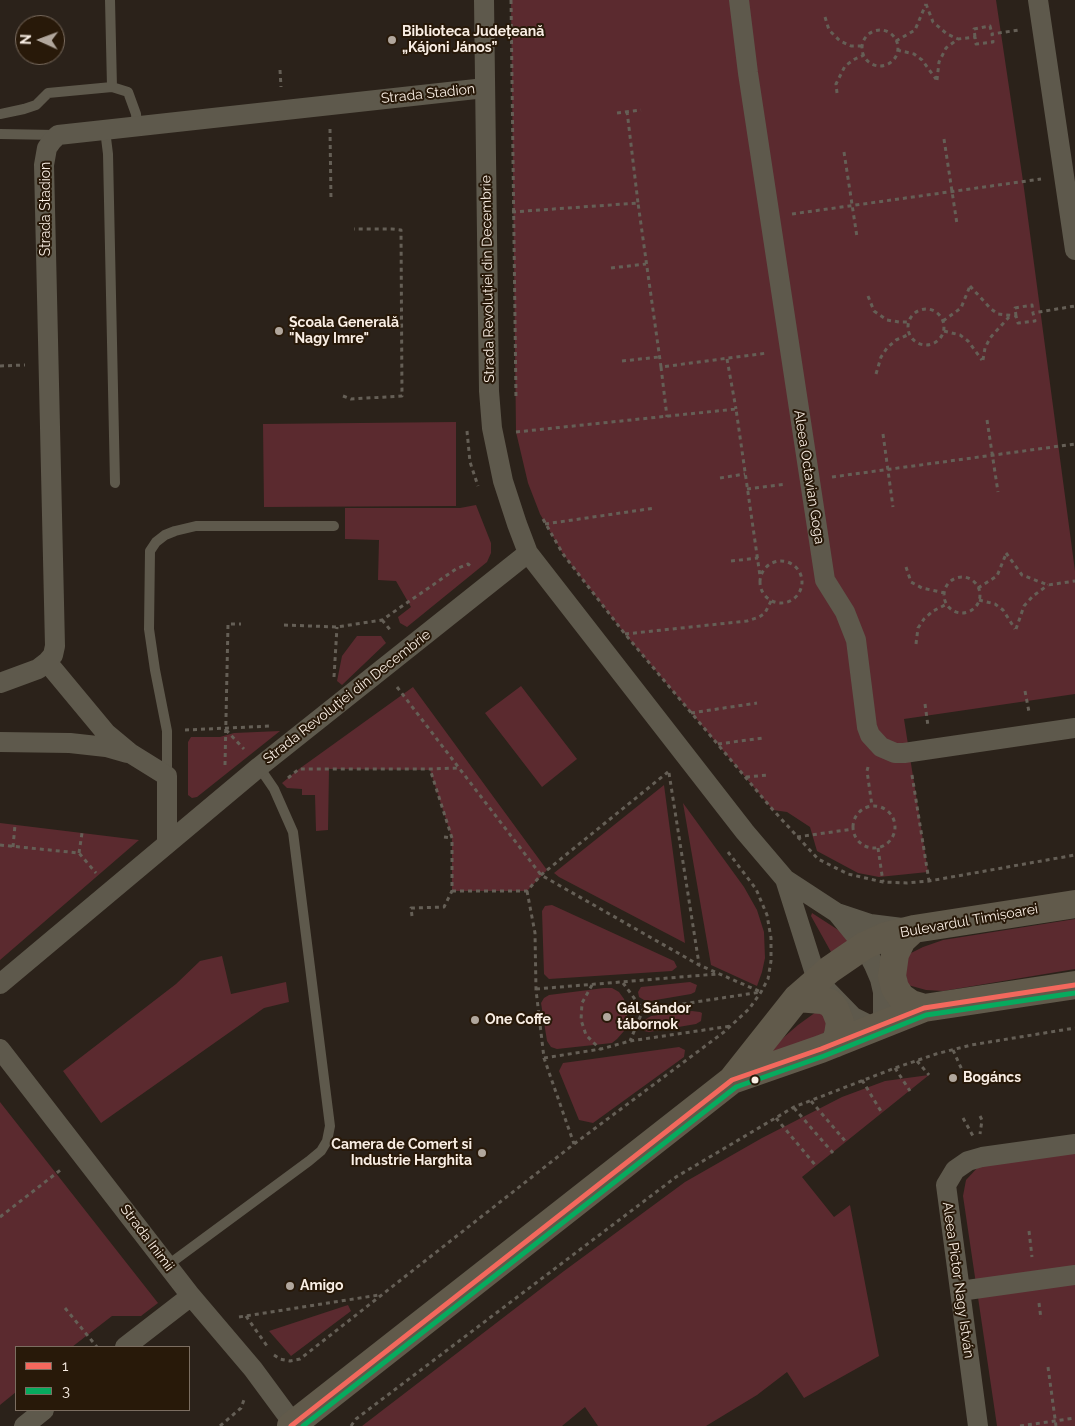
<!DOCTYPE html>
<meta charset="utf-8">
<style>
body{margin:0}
#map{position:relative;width:1075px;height:1426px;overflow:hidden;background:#2b221a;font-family:Raleway,sans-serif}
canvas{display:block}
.legend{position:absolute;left:15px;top:1346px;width:175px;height:65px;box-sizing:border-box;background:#281909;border:1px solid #7c6e61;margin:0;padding:6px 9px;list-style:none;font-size:15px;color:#f9eee4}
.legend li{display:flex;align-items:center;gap:10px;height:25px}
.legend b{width:25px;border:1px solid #7c6e61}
.north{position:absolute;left:15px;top:15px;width:50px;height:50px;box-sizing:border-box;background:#281909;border:1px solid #7c6e61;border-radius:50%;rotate:272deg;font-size:14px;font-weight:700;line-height:20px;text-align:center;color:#f9eee4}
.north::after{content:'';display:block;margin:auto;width:18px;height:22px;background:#b1a79d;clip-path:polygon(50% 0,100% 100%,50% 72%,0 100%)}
</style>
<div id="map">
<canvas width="1075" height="1426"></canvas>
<ul class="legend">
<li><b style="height:6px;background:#f3685d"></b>1</li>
<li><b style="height:6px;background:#07aa5e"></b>3</li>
</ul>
<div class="north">N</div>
</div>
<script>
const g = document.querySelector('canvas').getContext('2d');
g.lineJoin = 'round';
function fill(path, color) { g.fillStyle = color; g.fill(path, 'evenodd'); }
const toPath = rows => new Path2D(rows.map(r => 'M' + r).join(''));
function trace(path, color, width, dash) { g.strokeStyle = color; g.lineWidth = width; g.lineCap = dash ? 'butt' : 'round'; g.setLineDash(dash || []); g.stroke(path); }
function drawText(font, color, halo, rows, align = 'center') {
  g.font = font + ' Raleway,sans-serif'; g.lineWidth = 4; g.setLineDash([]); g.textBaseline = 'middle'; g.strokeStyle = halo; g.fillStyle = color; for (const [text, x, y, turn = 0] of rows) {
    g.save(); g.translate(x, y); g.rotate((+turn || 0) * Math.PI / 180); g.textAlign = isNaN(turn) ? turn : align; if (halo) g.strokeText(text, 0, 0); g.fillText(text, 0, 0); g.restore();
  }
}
fill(toPath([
 [511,0,996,0,1023,181,1075,571,1075,694,904,719,928,872,879,877,858,873,817,851,810,827,787,812,773,810,625,634,563,554,540,514,528,483,516,432],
 [456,422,456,506,264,507,263,424],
 [476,505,491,543,491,553,487,562,407,627,400,623,398,617,411,607,396,581,378,580,379,540,345,539,345,508,460,508],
 [357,636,381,636,386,643,342,685,337,681,342,656],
 [521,686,577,759,542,787,485,713],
 [413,687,547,870,527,891,452,891,452,838,430,770,329,769,328,830,316,831,315,795,302,795,302,789,287,788,282,783,299,769],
 [280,731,197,797,192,798,188,795,188,742,191,737,220,737,234,733],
 [664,785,685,943,559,877,554,873],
 [683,803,744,887,757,910,764,932,765,958,762,972,757,986,711,965],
 [0,823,82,833,139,840,0,960],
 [552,905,674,961,677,967,672,971,549,979,544,974,542,911,545,906],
 [812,913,846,935,848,941,834,954,831,952,811,916],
 [1075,919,1075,969,943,991,926,990,908,985,903,961,909,954,923,947,943,940],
 [222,956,231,994,286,982,289,1002,264,1008,101,1123,63,1071,176,984,200,961],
 [690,982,697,985,695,992,691,994,650,1001,644,1000,639,997,638,992,641,987],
 [604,988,612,988,619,992,624,999,627,1011,627,1022,624,1031,617,1039,612,1043,557,1049,551,1047,547,1041,541,1003,544,998,549,995],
 [692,1011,700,1012,702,1013,701,1021,696,1024,649,1032,644,1031,642,1028,643,1021,651,1016],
 [816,1012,823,1014,828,1029,821,1035,753,1064,798,1025],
 [679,1047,685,1050,684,1057,593,1123,579,1120,559,1071,563,1063],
 [929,1075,802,1177,834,1217,850,1205,879,1356,804,1398,787,1372,757,1395,706,1426,598,1426,585,1407,562,1426,362,1426,564,1271,685,1182,762,1138,842,1097,885,1081],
 [0,1102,158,1303,141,1316,112,1316,72,1347,16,1347,16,1392,0,1405],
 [1075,1149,1075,1426,997,1426,963,1196,966,1180,979,1166],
 [348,1305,351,1311,291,1356,269,1331]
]), '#5b2a2f');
trace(toPath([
 [511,0,516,400],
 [926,4,933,22,947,34,958,39],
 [825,17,829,30,840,41,851,46,862,46],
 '862 48a18 18 0 1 1 36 0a18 18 0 1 1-36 0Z',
 [975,37,974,29,990,26,992,34],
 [896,41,915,30,926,4],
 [897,50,914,54,922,60,936,79],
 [280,70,281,87],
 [937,80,939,62,946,48,958,39,975,37,976,44,993,42,992,34,1019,30],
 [837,93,836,84,845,66,855,59,864,55],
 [627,111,638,203],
 [617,113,641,110],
 [330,129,331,200],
 [944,139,957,224],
 [844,152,857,237],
 [512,212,638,203,661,367,767,353],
 [792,214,1041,179],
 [611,268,646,264],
 [970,286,991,309,998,314,1016,316,1018,323,1035,321,1033,313,1075,306],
 [868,296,874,311,887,320,899,322,910,322],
 '908 327a18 18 0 1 1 36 0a18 18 0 1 1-36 0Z',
 [1016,316,1015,308,1032,305,1033,313],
 [943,321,961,308,970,286],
 [944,331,960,335,968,341,982,360],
 [727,359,736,409],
 [983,360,985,348,990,338,1009,317],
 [622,361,659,357],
 [0,366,25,365],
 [661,367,667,417],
 [876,374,881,357,887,348,896,340,910,334],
 [343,396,351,399,402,396,401,230,392,229,354,229],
 [987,420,998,492],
 [467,431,470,462,478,486],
 [516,432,736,409,760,576],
 [883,434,893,507],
 [832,477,1075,444],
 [720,478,745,474],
 [747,489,786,484],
 [543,519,563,554,625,634,773,810,818,859,848,874,883,882,907,883,929,881,1075,855],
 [545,524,655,508],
 [1006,553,1022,575,1048,585,1075,581],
 '760 582a21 21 0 1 1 42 0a21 21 0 1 1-42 0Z',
 [731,561,758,558],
 [906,567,911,582,922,588,945,593],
 '944 595a18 18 0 1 1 36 0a18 18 0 1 1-36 0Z',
 [978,588,997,576,1006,554],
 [979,600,995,604,1003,610,1015,629],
 [382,620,392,632],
 [284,625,337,627,382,620,456,569,468,564,473,568],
 [1016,629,1024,606,1033,596,1048,585],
 [625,634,747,621,759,617,765,613,771,601],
 [916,644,918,628,924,619,933,611,947,604],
 [334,677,337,627],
 [397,687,541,875,699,965,761,992],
 [1025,691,1029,712],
 [925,704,928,726],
 [691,713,757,703],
 [185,730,271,726],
 [226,730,244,749],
 [718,744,763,738],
 [225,765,228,624,241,624],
 [868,767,867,771,872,806],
 [669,773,699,964],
 [912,775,929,881],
 [746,777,768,775],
 [288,778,299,769,430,769,458,768],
 '853 827a21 21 0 1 1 42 0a21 21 0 1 1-42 0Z',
 [444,837,452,838],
 [797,837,853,829],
 [0,845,79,853,96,873],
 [13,847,15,825],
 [878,848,883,882],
 [79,853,82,833],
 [452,891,527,891,541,875,668,772],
 [527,891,535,933,536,990,544,1058,574,1144],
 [412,916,411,908,444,907,452,891,452,838,430,769],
 [623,983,643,1010,630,1041],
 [592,985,582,1003,581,1020,586,1035,600,1049],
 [536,989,717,974],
 [643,1010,761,992],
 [953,1050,962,1070],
 [544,1058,601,1049,630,1041,731,1026],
 [917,1061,929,1075],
 [895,1068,910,1091],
 [862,1080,882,1113],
 [811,1101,846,1142],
 [794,1108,833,1153],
 [980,1116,982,1120,980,1134],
 [776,1118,816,1166],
 [963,1118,973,1136],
 [0,1217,63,1168],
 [1029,1231,1032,1257],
 [1039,1303,1041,1319],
 [65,1308,97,1347],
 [246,1316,267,1346],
 [239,1317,379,1295],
 [274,1355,280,1359,290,1361,300,1359,574,1144,724,1032,749,1009,761,992,768,979,771,961,771,938,767,915,756,889,728,852],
 [1048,1367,1056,1426],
 [220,1426,241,1408,245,1397],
 [351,1426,356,1419,676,1177,794,1107,895,1068,936,1054,971,1045,1075,1028],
 [1020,1426,1075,1418]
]), '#655f56', 3, [4, 4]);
trace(toPath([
 [110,0,112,87],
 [0,114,24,109,36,105,48,93,112,87,128,92,136,114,137,126],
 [105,130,108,154,115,483],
 [0,134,56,135],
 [167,776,167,731,155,670,149,629,150,551,156,542,165,535,175,531,196,526,334,526],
 [168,1265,309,1161,321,1151,327,1141,330,1126,293,832,274,789,259,767]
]), '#5e594c', 10);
trace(toPath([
 [484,0,489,391,492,428,503,481,517,524,528,553,745,832,785,879,837,913,864,946,874,965,880,979,883,992,883,1015,879,1026,867,1024,853,1017,817,980,785,879],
 [739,0,748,73,825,580,845,612,856,640,867,727,870,735,881,747,895,753,904,753,1075,728],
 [1038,0,1075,250],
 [47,662,106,733,130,753,167,776,167,844],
 [0,683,38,669,47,662,53,655,55,646,44,165,47,148,52,141,58,135,113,129,485,88],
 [0,742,70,743,106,747,127,753],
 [837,913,870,924,902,928],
 [0,984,259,767,528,553],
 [0,1049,191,1296,253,1369,295,1426],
 [960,1291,1075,1275],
 [125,1347,191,1296],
 [24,1426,44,1410],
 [978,1426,946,1185,955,1170,968,1161,982,1157,1075,1144]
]), '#5e594c', 20);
trace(toPath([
 [914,929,902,940,895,954,892,976,895,988,901,997,911,1004,924,1008],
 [797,998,822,1000,830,1003,835,1009,840,1022,838,1035,834,1044],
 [732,1080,821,1049,924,1008,1075,985],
 [291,1426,732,1080,797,998,829,970,864,946,886,936,914,929,1075,904]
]), '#615a4b', 28);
trace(toPath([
 [291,1426,732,1080,821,1049,924,1008,1075,985]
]), '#f3685d', 5);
trace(toPath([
 [303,1426,736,1087,824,1056,926,1015,1075,993]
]), '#07aa5e', 5);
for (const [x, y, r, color] of [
 [392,40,5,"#b1a79d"],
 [279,331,5,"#b1a79d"],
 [607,1017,5,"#b1a79d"],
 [475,1020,5,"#b1a79d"],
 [953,1078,5,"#b1a79d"],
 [755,1080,4.5,"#f9eee4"],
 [482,1153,5,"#b1a79d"],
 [290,1286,5,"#b1a79d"]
]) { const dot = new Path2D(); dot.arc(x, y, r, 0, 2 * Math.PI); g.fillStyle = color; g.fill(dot); trace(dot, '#281909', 2); }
drawText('bold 14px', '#f9eee4', '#281909', [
 ["Biblioteca Județeană",402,32],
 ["„Kájoni János”",402,48],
 ["Școala Generală",289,323],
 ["\"Nagy Imre\"",289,339],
 ["Gál Sándor",617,1009],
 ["tábornok",617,1025],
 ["One Coffe",485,1020],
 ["Bogáncs",963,1078],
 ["Camera de Comert si",472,1145,"right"],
 ["Industrie Harghita",472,1161,"right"],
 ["Amigo",300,1286]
], 'left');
drawText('14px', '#f9eee4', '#281909', [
 ["Strada Stadion",428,94,-6],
 ["Strada Stadion",46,209,-90],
 ["Strada Revoluției din Decembrie",488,279,-91],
 ["Aleea Octavian Goga",809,477,81],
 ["Strada Revoluției din Decembrie",347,697,-38],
 ["Bulevardul Timișoarei",969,921,-10],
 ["Strada Inimii",147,1238,53],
 ["Aleea Pictor Nagy István",958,1280,82]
]);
</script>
